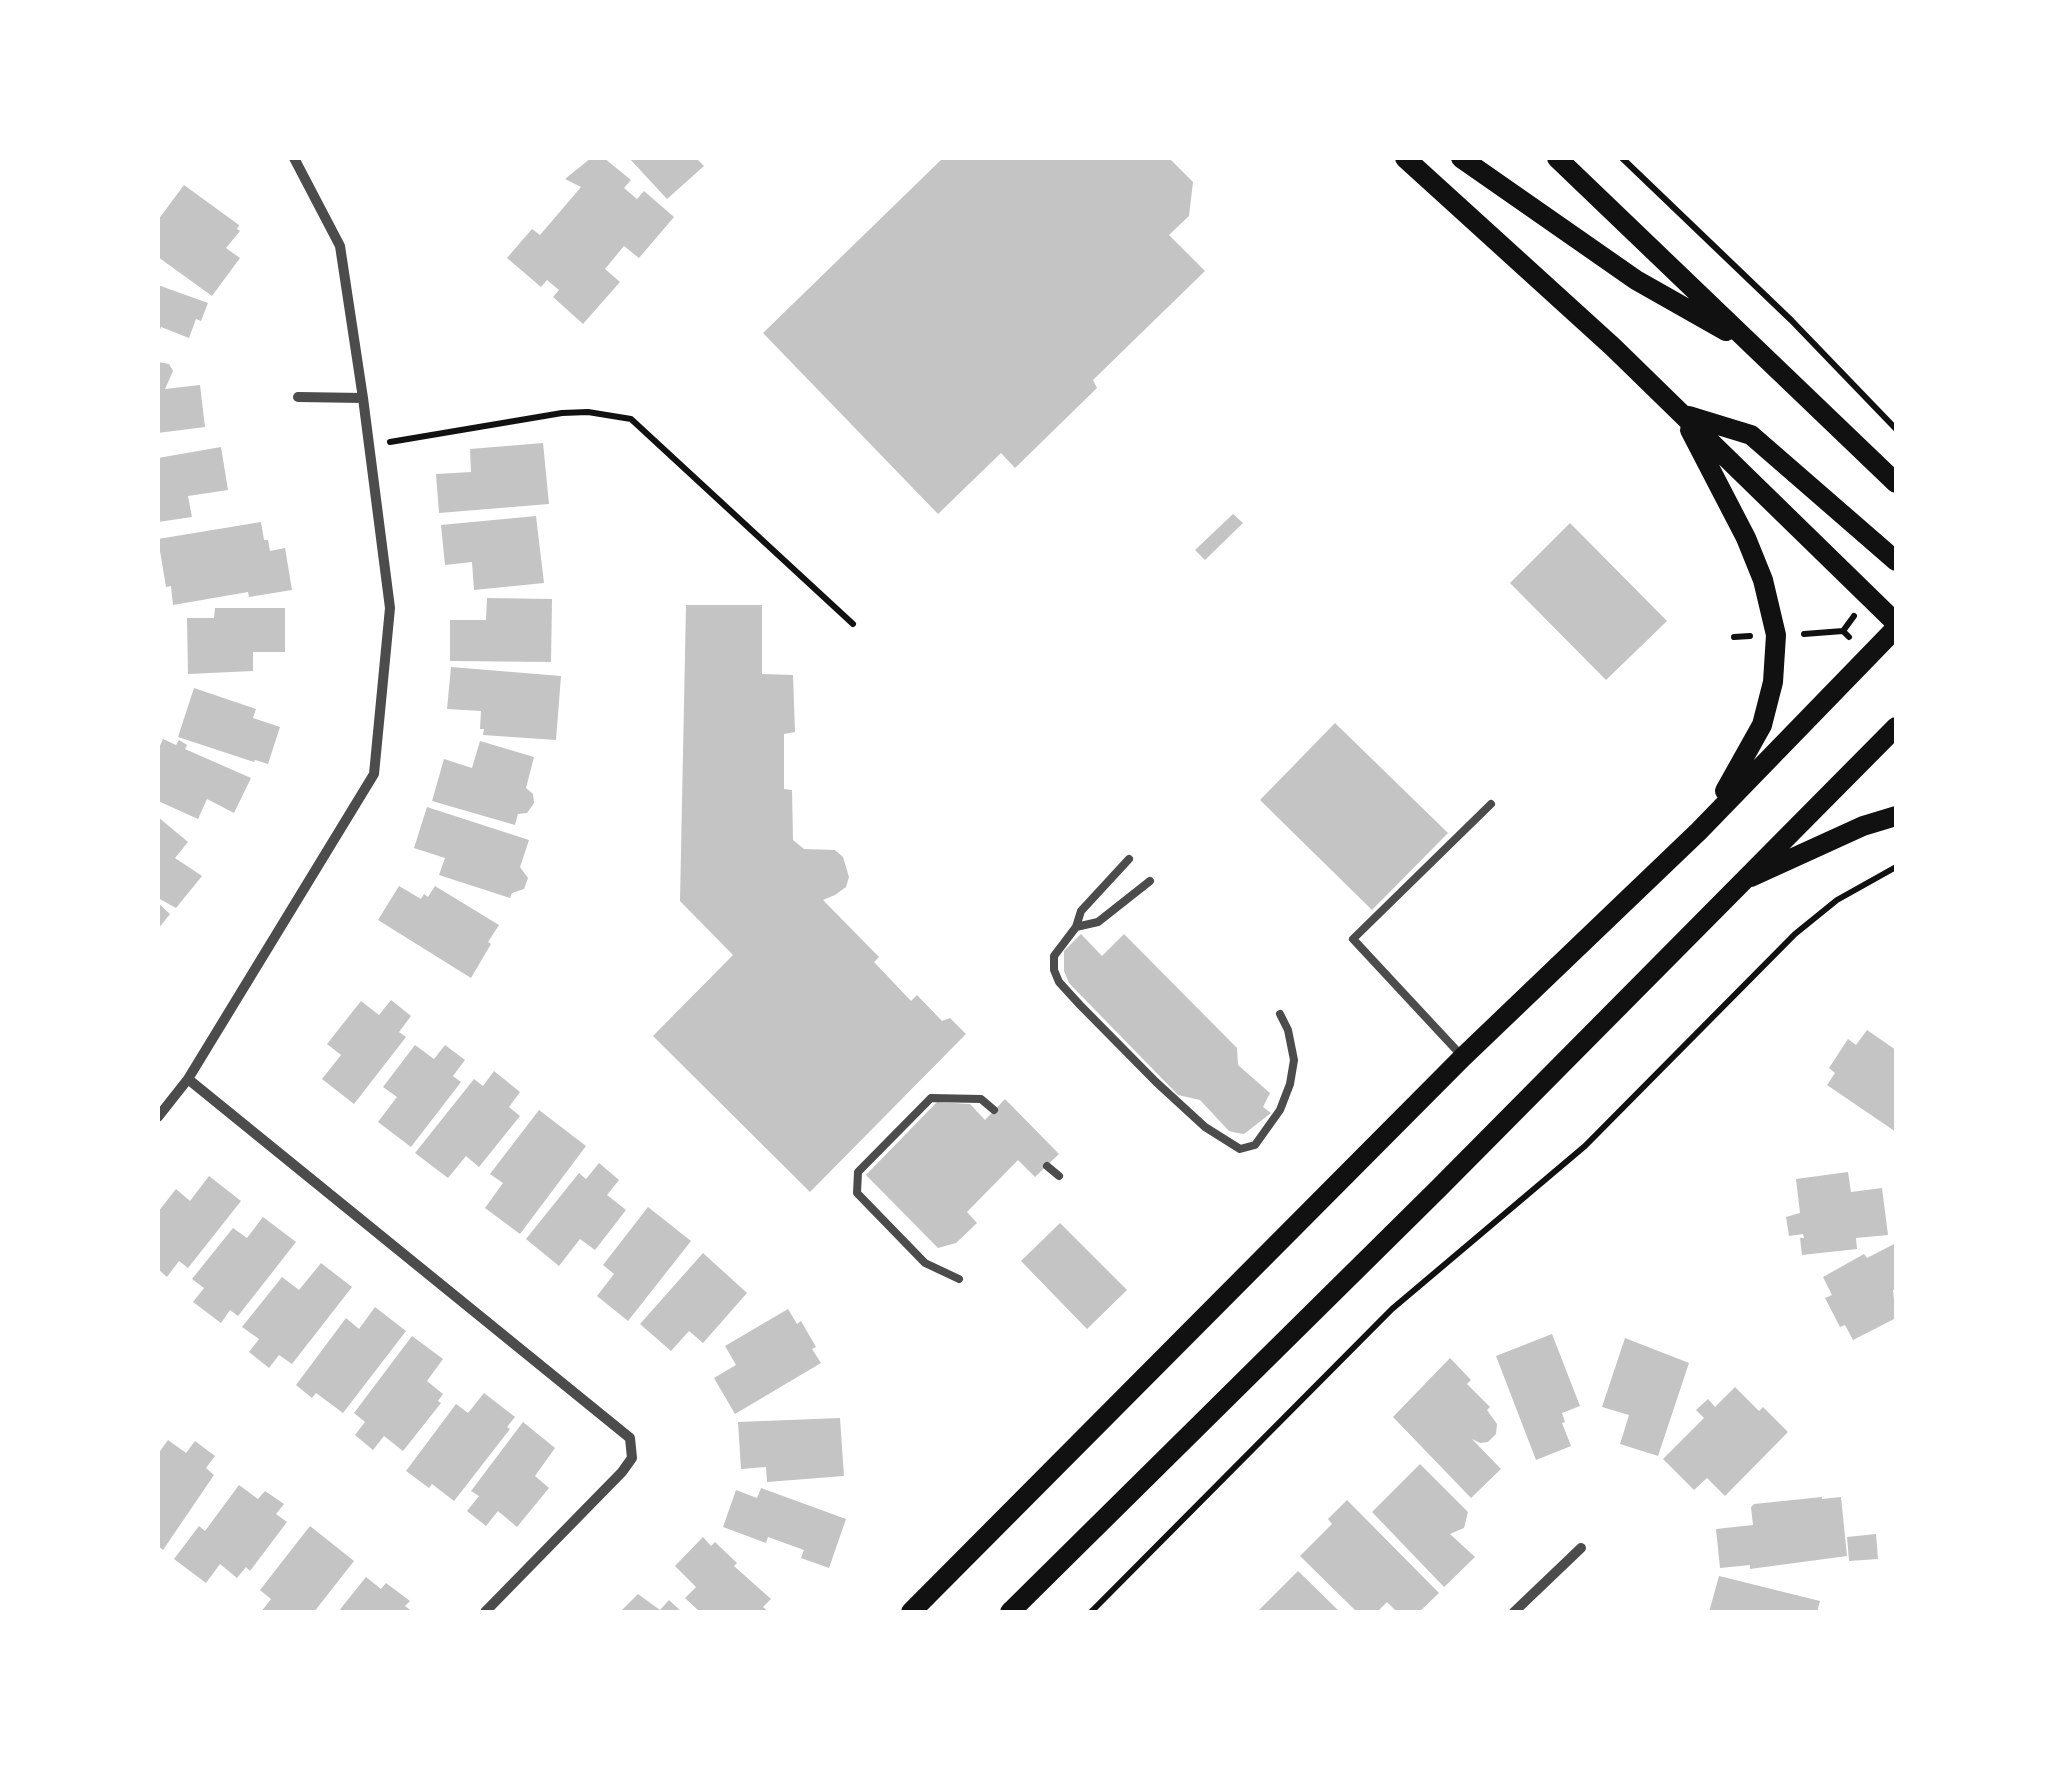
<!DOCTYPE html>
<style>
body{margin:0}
#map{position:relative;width:2054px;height:1770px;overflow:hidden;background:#fff;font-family:Poppins,sans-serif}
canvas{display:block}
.frame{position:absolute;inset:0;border:160px solid #fff;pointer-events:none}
</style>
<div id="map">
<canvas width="2054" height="1770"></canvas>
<div class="frame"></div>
</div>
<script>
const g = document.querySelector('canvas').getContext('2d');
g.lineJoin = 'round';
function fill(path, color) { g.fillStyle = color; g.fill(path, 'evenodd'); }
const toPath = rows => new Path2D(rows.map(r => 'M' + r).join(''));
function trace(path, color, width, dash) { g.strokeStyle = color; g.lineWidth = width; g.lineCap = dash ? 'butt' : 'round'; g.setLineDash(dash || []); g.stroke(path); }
fill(toPath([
 [591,158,604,158,631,180,624,188,637,199,644,191,674,217,639,258,624,246,605,269,620,282,583,324,553,297,559,290,547,280,541,287,507,258,532,229,540,235,581,187,565,179],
 [629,158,696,158,704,166,667,199],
 [943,158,1169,158,1193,182,1189,216,1169,235,1205,271,1093,380,1097,388,1015,468,1001,453,938,514,763,333],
 [184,185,239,225,237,229,240,231,226,248,240,258,212,296,158,257,158,220],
 [158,285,208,303,201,321,196,319,189,338,161,327,158,336],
 [158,362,169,364,173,371,165,389,200,385,205,427,158,433],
 [543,443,549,504,439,513,436,474,471,472,470,449],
 [221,447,228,490,188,496,192,517,158,522,158,458],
 [1233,514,1243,523,1205,560,1195,550],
 [536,516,544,583,474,590,472,562,445,565,441,525],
 [261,522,264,540,268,540,270,551,285,548,292,590,249,597,248,592,173,605,171,586,166,587,158,539],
 [1570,523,1667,621,1606,680,1510,583],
 [487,598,552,599,551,662,450,661,450,620,486,620],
 [686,605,762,605,762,674,793,675,795,732,784,734,784,789,792,790,793,840,804,849,835,850,843,857,849,877,846,887,835,895,823,900,879,957,874,962,911,1001,917,995,942,1021,950,1018,966,1034,810,1192,653,1036,733,955,680,901],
 [215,608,285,608,285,652,253,652,253,671,188,674,187,618,214,618],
 [451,667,561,676,556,740,483,735,484,729,480,729,481,711,447,709],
 [194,688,256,709,253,718,280,727,268,764,255,760,254,762,178,737],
 [1335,723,1448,833,1372,910,1260,800],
 [163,739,176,745,179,740,187,745,185,749,251,778,234,813,207,799,198,819,158,801,158,750],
 [480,741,534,757,526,788,533,794,534,803,527,813,518,814,515,825,432,801,444,759,472,768],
 [427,807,529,840,520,867,528,878,524,889,512,893,510,898,439,875,445,858,414,848],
 [158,817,188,842,175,858,202,876,176,908,158,898],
 [399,886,421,899,424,894,428,897,435,886,499,925,488,942,491,944,471,978,378,920],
 [158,903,170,914,158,929],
 [1081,934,1102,956,1124,934,1237,1048,1238,1065,1270,1093,1263,1107,1271,1113,1244,1134,1237,1133,1229,1131,1200,1100,1178,1095,1069,983,1064,971,1064,951],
 [391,1000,411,1016,399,1032,406,1037,354,1104,322,1079,341,1055,327,1044,361,1001,379,1015],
 [1867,1030,1896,1050,1894,1081,1896,1132,1827,1085,1835,1073,1829,1068,1848,1039,1856,1045],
 [415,1045,434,1059,445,1045,465,1060,453,1076,461,1082,411,1147,378,1122,397,1097,383,1087],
 [494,1071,520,1092,509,1107,520,1116,479,1167,466,1156,448,1178,415,1153,474,1079,483,1086],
 [1005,1099,1059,1154,1035,1177,1018,1160,967,1212,977,1223,956,1243,938,1248,866,1175,937,1102,970,1104,985,1120],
 [539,1110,586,1146,520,1234,485,1208,503,1183,490,1174],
 [599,1163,619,1180,607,1195,626,1210,595,1250,580,1239,559,1266,526,1239,579,1173,586,1179],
 [1848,1172,1851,1192,1882,1188,1888,1235,1856,1238,1857,1249,1802,1255,1800,1238,1804,1238,1803,1234,1789,1236,1786,1217,1800,1213,1796,1179],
 [209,1176,241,1201,188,1268,179,1261,167,1277,158,1269,160,1248,158,1245,158,1212,176,1189,190,1201],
 [648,1207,691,1241,628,1321,597,1296,614,1274,603,1265],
 [263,1217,296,1242,238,1316,230,1310,221,1323,193,1302,204,1288,192,1279,233,1228,247,1238],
 [1060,1223,1127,1290,1087,1329,1021,1261],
 [1896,1243,1896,1289,1893,1290,1896,1318,1853,1340,1845,1325,1840,1327,1825,1298,1832,1295,1823,1277,1864,1254,1867,1258],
 [703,1253,747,1293,703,1343,689,1331,671,1351,640,1324],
 [321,1263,352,1287,292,1364,279,1355,269,1368,249,1352,259,1339,242,1327,282,1277,299,1290],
 [375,1307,406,1331,343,1413,316,1393,312,1398,296,1385,346,1318,359,1329],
 [788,1309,797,1324,801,1321,816,1347,812,1349,821,1363,735,1414,714,1378,736,1365,725,1346],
 [1552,1334,1580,1406,1562,1413,1565,1422,1562,1423,1571,1446,1536,1460,1496,1356],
 [412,1336,443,1359,427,1381,443,1394,438,1401,441,1403,403,1451,384,1436,373,1450,355,1435,365,1422,354,1413],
 [1625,1338,1689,1363,1658,1456,1620,1444,1629,1415,1602,1407],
 [1450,1358,1471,1380,1467,1384,1490,1407,1487,1410,1497,1424,1496,1434,1488,1442,1480,1443,1472,1439,1501,1469,1471,1498,1393,1417],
 [1735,1387,1759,1411,1763,1407,1788,1432,1725,1496,1707,1478,1694,1490,1663,1459,1704,1418,1696,1410,1708,1399,1715,1407],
 [484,1393,515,1417,507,1427,510,1429,454,1501,432,1484,429,1488,406,1471,456,1404,468,1413],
 [840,1418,844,1476,767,1482,766,1467,741,1469,738,1422],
 [523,1422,555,1448,535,1476,549,1488,517,1527,498,1511,486,1526,467,1511,479,1496,471,1491],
 [168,1440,186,1453,195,1441,215,1456,206,1468,214,1475,163,1550,158,1546,158,1454],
 [1420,1464,1468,1512,1464,1528,1450,1534,1475,1557,1444,1587,1372,1512],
 [239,1485,258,1499,265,1491,284,1504,276,1514,287,1522,250,1571,246,1567,237,1578,220,1564,206,1583,174,1559,199,1526,205,1531],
 [761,1488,846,1519,829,1568,801,1558,804,1550,768,1537,766,1543,723,1527,736,1490,757,1498],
 [1822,1497,1822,1499,1841,1497,1847,1556,1750,1569,1750,1565,1720,1568,1716,1529,1753,1525,1751,1507,1754,1504],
 [1347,1500,1439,1593,1419,1612,1397,1612,1387,1602,1377,1612,1357,1612,1300,1556,1332,1524,1328,1519],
 [310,1526,354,1561,314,1612,261,1612,271,1599,260,1590],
 [1876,1534,1878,1559,1849,1561,1847,1537],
 [703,1537,711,1546,715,1542,737,1563,734,1566,771,1599,763,1607,769,1612,700,1612,685,1598,696,1587,675,1566],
 [1298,1571,1340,1612,1257,1612],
 [1719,1576,1820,1601,1817,1612,1709,1612],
 [366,1577,381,1589,386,1583,410,1601,405,1606,413,1612,338,1612],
 [638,1594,660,1610,669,1600,682,1612,620,1612]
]), '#c4c4c4');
trace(toPath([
 [1622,158,1791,320,1896,429],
 [390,442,562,413,588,412,631,419,853,624],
 [1804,634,1843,631],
 [1734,637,1750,636],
 [1849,637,1843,631,1854,616],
 [1091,1612,1392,1309,1585,1146,1795,934,1837,900,1896,867]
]), '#111', 6);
trace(toPath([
 [1129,859,1081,911,1076,927,1054,956,1054,970,1059,982,1080,1005,1156,1082,1205,1127,1240,1149,1255,1145,1280,1110,1290,1084,1294,1060,1288,1030,1280,1014],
 [1076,927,1098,922,1150,881],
 [1460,1054,1353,939,1491,804],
 [1047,1166,1059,1176],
 [959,1279,925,1263,857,1193,858,1172,931,1098,981,1099,994,1110]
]), '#4c4c4c', 8);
trace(toPath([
 [298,397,363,398],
 [188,1079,630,1438,632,1458,622,1472,485,1612],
 [158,1117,188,1079,374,774,390,608,363,398,340,246,294,158],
 [1514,1612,1581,1548]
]), '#4c4c4c', 10);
trace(toPath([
 [1405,158,1613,347,1896,623],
 [1461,158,1636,280,1726,331],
 [1557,158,1896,483],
 [1689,416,1751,435,1896,561],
 [1690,430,1746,538,1763,580,1776,635,1773,682,1762,725,1725,791],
 [1751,877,1863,826,1896,816],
 [911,1612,1463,1057,1699,831,1896,628],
 [1010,1612,1439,1188,1896,727]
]), '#111', 20);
</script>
